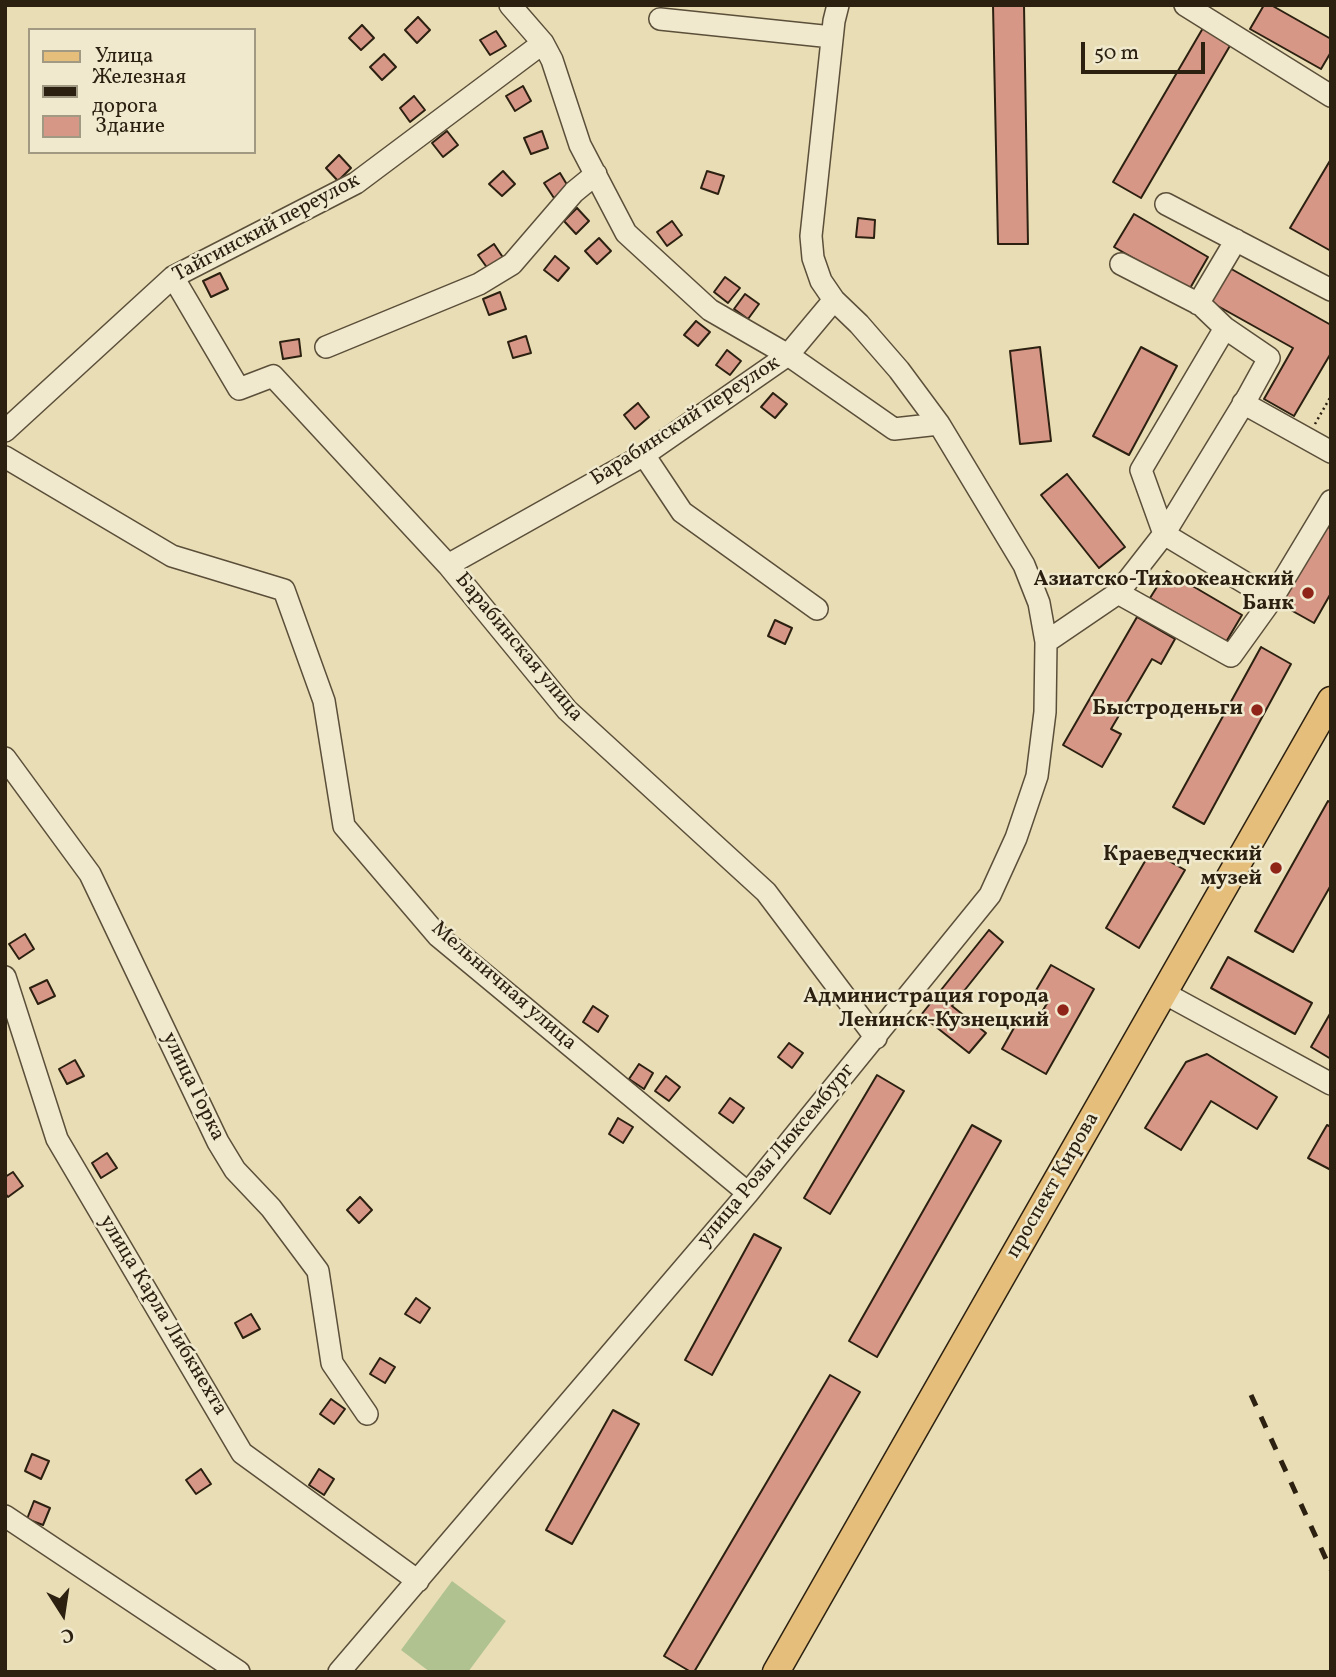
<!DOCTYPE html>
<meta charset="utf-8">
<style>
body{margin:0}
#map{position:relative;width:1336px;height:1677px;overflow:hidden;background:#e8ddb4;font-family:Vollkorn,serif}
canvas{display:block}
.frame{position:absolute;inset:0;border:7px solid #2c2011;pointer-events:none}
.legend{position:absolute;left:28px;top:28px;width:228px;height:126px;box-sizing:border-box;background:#f0e9ce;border:2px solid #a29982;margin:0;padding:9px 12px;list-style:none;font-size:21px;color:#2c2011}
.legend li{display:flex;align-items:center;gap:14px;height:35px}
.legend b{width:35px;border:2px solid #a29982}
.north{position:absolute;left:28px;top:1579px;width:70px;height:70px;-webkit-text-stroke:5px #f0e9ce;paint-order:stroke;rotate:168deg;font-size:19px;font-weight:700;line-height:28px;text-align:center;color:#2c2011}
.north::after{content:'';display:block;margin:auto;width:24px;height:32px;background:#2c2011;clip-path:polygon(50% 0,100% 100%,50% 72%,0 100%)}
.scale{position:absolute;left:1081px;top:42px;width:124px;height:32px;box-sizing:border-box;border:4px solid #2c2011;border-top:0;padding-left:9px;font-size:21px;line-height:24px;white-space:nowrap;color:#2c2011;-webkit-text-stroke:5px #f0e9ce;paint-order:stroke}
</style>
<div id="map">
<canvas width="1336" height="1677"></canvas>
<div class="frame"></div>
<ul class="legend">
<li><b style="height:9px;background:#e4be7a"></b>Улица</li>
<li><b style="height:9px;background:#2c2011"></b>Железная дорога</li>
<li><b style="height:19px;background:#d69787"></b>Здание</li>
</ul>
<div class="north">С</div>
<div class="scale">50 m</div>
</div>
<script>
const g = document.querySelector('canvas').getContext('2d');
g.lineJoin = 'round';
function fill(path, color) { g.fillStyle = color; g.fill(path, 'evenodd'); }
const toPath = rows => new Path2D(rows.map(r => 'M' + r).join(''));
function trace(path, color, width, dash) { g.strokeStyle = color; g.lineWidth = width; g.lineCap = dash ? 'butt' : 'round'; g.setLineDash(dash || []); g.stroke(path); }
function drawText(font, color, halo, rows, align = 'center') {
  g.font = font + ' Vollkorn,serif'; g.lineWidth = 5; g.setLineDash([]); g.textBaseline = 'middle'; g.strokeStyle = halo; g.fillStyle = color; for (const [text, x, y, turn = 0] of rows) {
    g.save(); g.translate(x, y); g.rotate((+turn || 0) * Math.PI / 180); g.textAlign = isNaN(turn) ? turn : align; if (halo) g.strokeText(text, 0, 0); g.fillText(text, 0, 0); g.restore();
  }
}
fill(toPath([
 [452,1581,506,1621,468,1672,430,1672,401,1650]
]), '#b1c291');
const building = toPath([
 [993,5,1024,5,1028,244,998,244,993,5],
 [1264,5,1271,5,1331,39,1331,52,1321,69,1250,29,1264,5],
 [418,17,430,30,417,43,405,30,418,17],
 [362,25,374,38,361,50,349,38,362,25],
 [1203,28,1231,44,1141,198,1113,182,1203,28],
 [496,31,506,46,490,55,480,40,496,31],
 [384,54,396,67,382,80,370,67,384,54],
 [523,86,531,101,515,111,506,96,523,86],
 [414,96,425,110,410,122,400,108,414,96],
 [447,131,458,145,443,157,432,143,447,131],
 [542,131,548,148,531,154,524,138,542,131],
 [339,155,351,168,338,181,326,168,339,155],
 [1331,159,1331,251,1290,228,1331,159],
 [503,171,515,184,502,196,489,184,503,171],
 [707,171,724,176,718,194,701,188,707,171],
 [560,173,569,188,554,198,544,183,560,173],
 [577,208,589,221,576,234,564,221,577,208],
 [1134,214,1208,257,1189,290,1114,247,1134,214],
 [858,218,875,220,874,238,856,237,858,218],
 [672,221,682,235,667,246,657,232,672,221],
 [599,238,611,251,597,264,585,251,599,238],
 [494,244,504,259,488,269,478,255,494,244],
 [555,256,569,268,558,281,544,270,555,256],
 [1226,266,1331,325,1331,353,1294,416,1264,399,1293,348,1207,300,1226,266],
 [220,273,228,289,211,297,203,281,220,273],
 [725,277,740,288,728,303,714,292,725,277],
 [500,292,506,309,489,315,483,299,500,292],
 [745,294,759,304,748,319,734,309,745,294],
 [696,321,710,332,698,346,684,335,696,321],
 [526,336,531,353,513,358,508,342,526,336],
 [299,339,301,356,283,359,280,342,299,339],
 [1040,347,1051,441,1020,444,1010,351,1040,347],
 [1141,347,1177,366,1129,455,1093,436,1141,347],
 [727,350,741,361,730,375,716,365,727,350],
 [773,393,787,404,775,418,761,407,773,393],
 [638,403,649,417,635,429,624,415,638,403],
 [1067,474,1125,547,1099,568,1041,495,1067,474],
 [1325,525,1331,529,1331,593,1314,623,1280,604,1325,525],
 [1167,571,1242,615,1226,642,1150,598,1167,571],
 [1137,617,1175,639,1161,664,1152,659,1111,729,1121,734,1102,767,1063,745,1137,617],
 [775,620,792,628,785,644,768,636,775,620],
 [1261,647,1291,664,1204,824,1173,807,1261,647],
 [1328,801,1331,803,1331,885,1293,952,1255,931,1328,801],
 [1151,851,1185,870,1139,948,1106,928,1151,851],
 [989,930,1003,942,952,1006,986,1033,969,1053,921,1015,989,930],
 [25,934,34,949,19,959,9,944,25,934],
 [1228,957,1312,1003,1295,1034,1211,988,1228,957],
 [1051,965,1094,989,1046,1074,1002,1049,1019,1019,1033,1027,1049,1000,1035,992,1051,965],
 [47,980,55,996,38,1004,30,988,47,980],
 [593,1006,608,1016,598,1032,583,1022,593,1006],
 [1331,1012,1331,1059,1311,1047,1331,1012],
 [789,1043,803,1053,792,1068,778,1057,789,1043],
 [1207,1054,1277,1097,1257,1129,1211,1101,1181,1150,1145,1128,1186,1062,1207,1054],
 [75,1060,84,1076,67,1084,59,1069,75,1060],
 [639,1064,653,1073,644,1089,629,1079,639,1064],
 [877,1075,904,1091,830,1214,804,1198,877,1075],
 [666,1076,680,1087,669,1101,655,1091,666,1076],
 [730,1098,744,1108,733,1123,719,1113,730,1098],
 [618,1118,633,1127,623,1143,609,1134,618,1118],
 [972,1125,1001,1141,877,1357,849,1341,972,1125],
 [1327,1125,1331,1127,1331,1170,1308,1158,1327,1125],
 [107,1153,117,1168,101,1178,92,1163,107,1153],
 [13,1172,23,1186,8,1197,5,1193,5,1177,13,1172],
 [360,1197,372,1210,359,1223,347,1210,360,1197],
 [754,1234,781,1248,712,1375,685,1360,754,1234],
 [416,1298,430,1308,420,1323,405,1314,416,1298],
 [251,1314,260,1329,243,1338,235,1323,251,1314],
 [380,1358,395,1367,385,1383,370,1374,380,1358],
 [830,1375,860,1392,694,1672,691,1672,664,1656,830,1375],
 [331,1399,345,1409,334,1424,320,1414,331,1399],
 [613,1410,639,1424,572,1544,546,1530,613,1410],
 [32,1454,49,1461,41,1479,25,1471,32,1454],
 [201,1469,211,1484,196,1494,186,1480,201,1469],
 [319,1469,334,1479,324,1495,309,1485,319,1469],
 [34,1501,50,1508,43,1525,27,1519,34,1501]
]);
fill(building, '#d69787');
trace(building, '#2c2011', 2);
const minor = toPath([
 [510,5,543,43,552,60,580,145,626,233,710,310,788,355,894,429,939,424],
 [1185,5,1331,96],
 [660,19,832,37],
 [1166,204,1331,290],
 [1121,264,1201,305,1225,328],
 [173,277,239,389,273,376,448,565,567,710,766,892,876,1038],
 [1198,304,1236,240],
 [326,347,479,284,512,264,574,192,596,174],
 [1243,403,1331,452],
 [5,431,173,277,356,183,543,43],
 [644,455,682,512,817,609],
 [5,457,172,556,284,590,324,701,344,826,438,936,748,1193],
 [448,565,644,455,788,355,834,300],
 [1272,599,1331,501],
 [1046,642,1118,593,1164,534,1247,398,1269,358,1225,328,1141,470,1164,534,1272,599,1231,656,1118,593],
 [5,758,90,874,218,1142,235,1170,271,1208,318,1271,332,1363,367,1414],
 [5,977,57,1139,242,1453,418,1581],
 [1164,993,1331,1084],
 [5,1516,239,1672],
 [339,1672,748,1193,990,895,1016,838,1037,776,1045,712,1046,642,1039,603,1024,565,939,424,899,370,859,324,834,300,821,281,813,258,811,236,834,21,838,5]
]);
const major = toPath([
 [776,1672,1331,700]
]);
trace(minor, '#5b4f3a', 24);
trace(major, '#2c2011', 29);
trace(toPath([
 [1315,424,1331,396]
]), '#2c2011', 2.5, [2, 3.5]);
trace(minor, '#f0e9ce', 21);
trace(major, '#e4be7a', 26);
trace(toPath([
 [1251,1395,1331,1570]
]), '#2c2011', 5, [12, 12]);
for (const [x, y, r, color] of [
 [1308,593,7,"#8f2418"],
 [1257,710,7,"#8f2418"],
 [1276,868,7,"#8f2418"],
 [1063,1010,7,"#8f2418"]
]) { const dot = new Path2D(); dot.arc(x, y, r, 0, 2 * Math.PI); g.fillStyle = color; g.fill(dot); trace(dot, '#f0e9ce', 2.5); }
drawText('21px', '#2c2011', '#f0e9ce', [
 ["Тайгинский переулок",267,229,-28],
 ["Барабинский переулок",686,422,-33],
 ["Барабинская улица",518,648,50],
 ["Мельничная улица",503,987,41],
 ["улица Горка",192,1087,64],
 ["улица Розы Люксембург",777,1156,-50],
 ["проспект Кирова",1054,1186,-60],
 ["улица Карла Либкнехта",162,1316,59]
]);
drawText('bold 21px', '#2c2011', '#f0e9ce', [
 ["Азиатско-Тихоокеанский",1294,581],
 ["Банк",1294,605],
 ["Быстроденьги",1243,710],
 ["Краеведческий",1262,856],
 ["музей",1262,880],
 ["Администрация города",1049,998],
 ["Ленинск-Кузнецкий",1049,1022]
], 'right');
</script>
